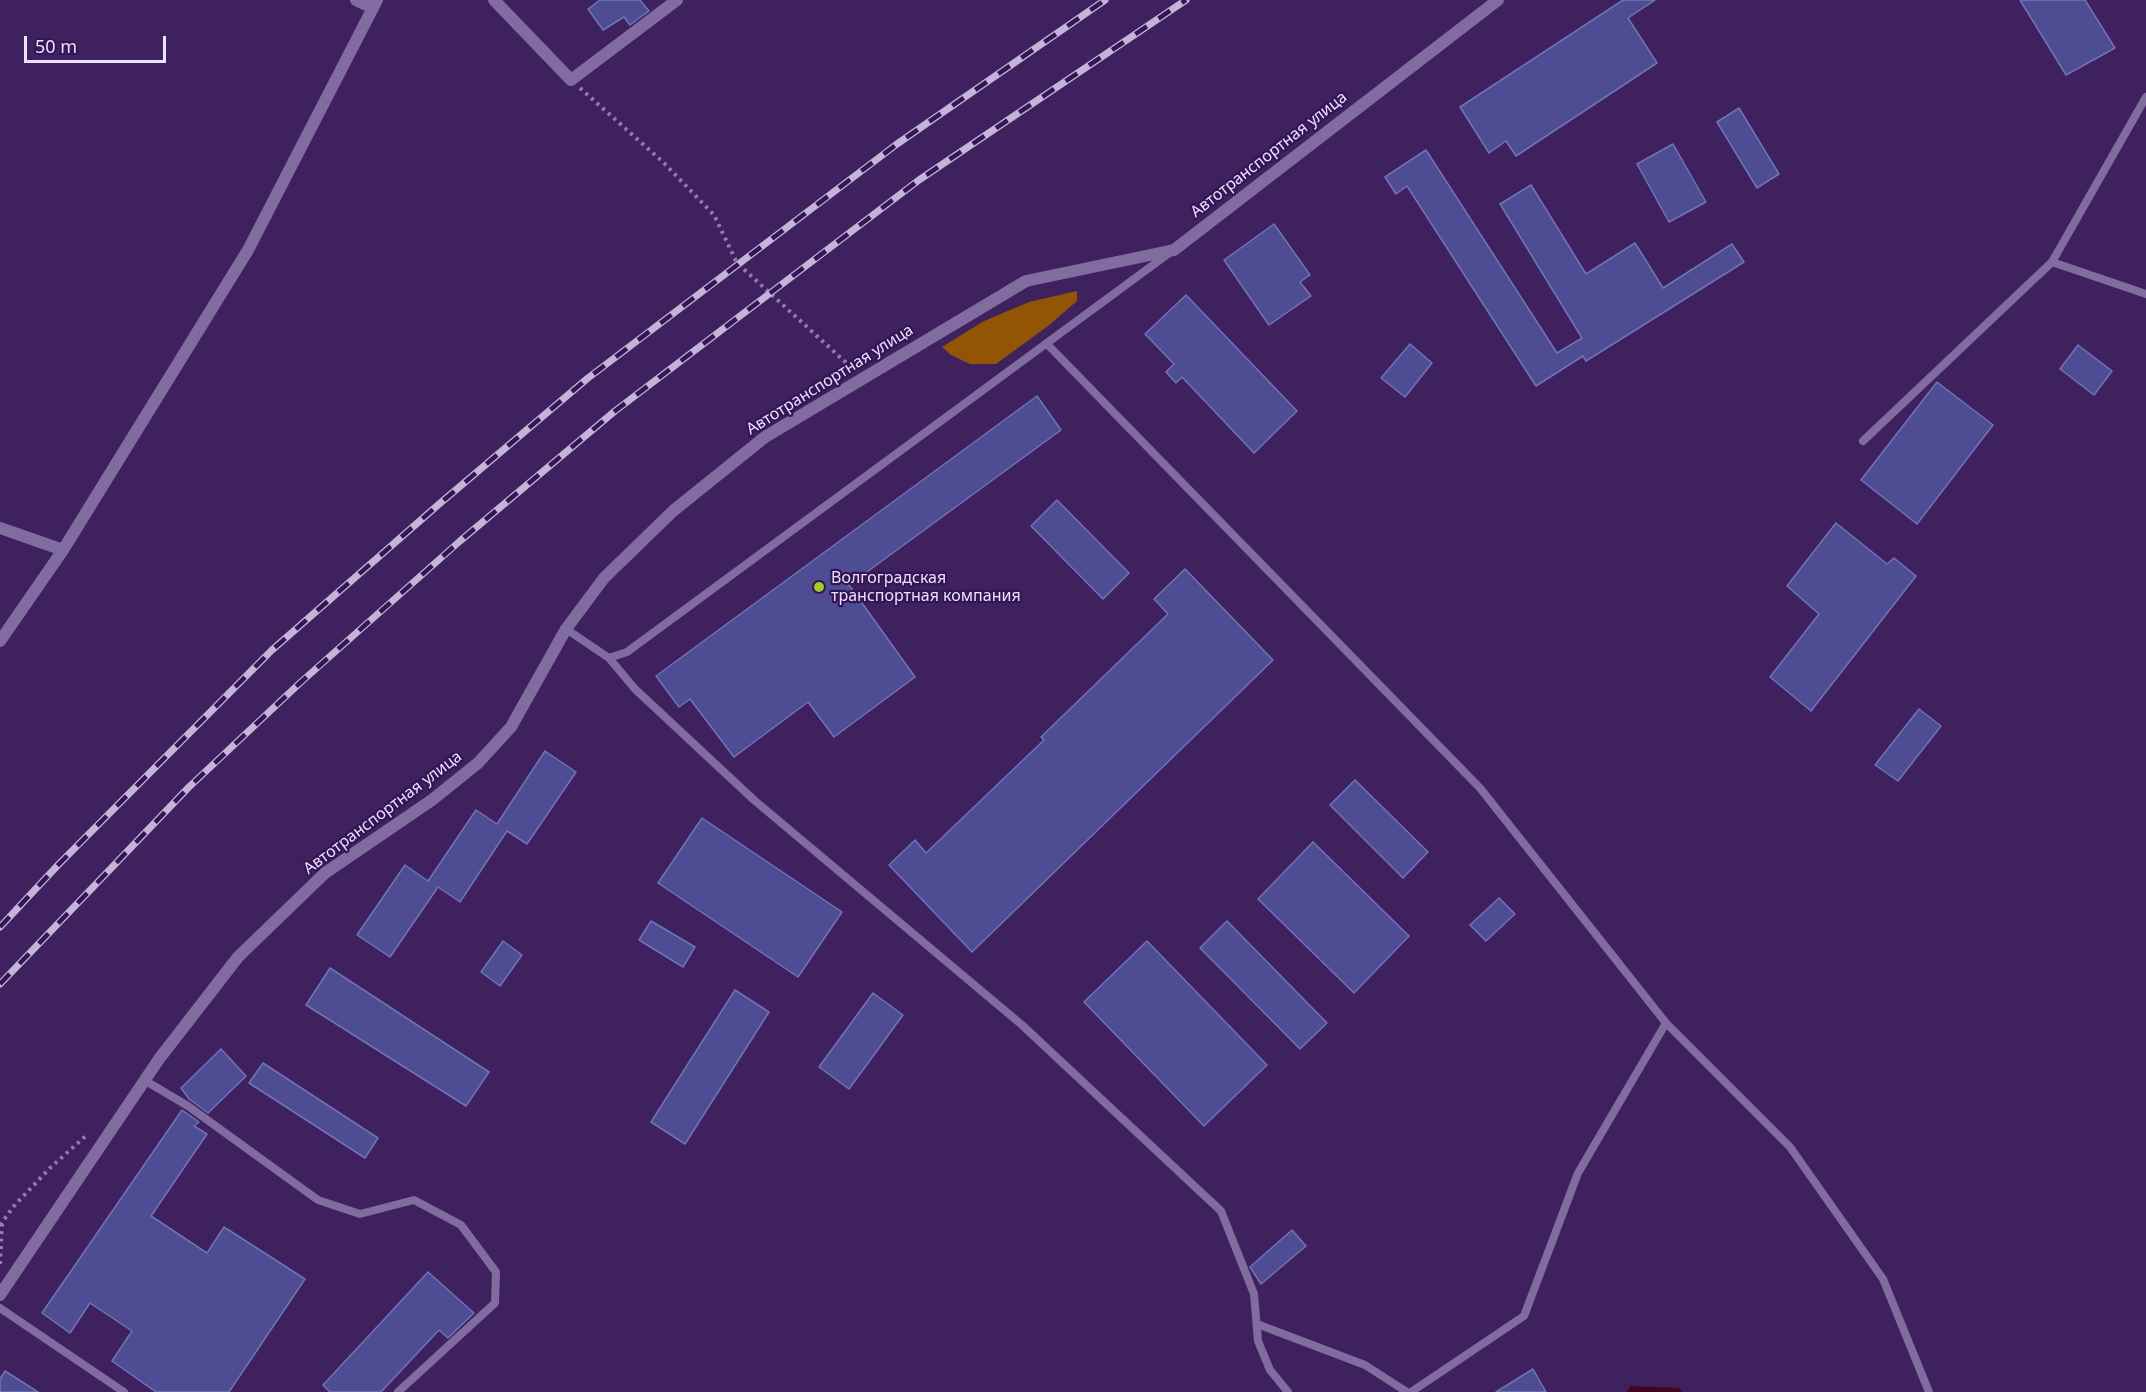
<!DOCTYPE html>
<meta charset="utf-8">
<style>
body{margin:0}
#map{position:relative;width:2146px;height:1392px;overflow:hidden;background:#3e215e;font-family:"Noto Sans",sans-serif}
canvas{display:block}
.scale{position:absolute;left:24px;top:36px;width:142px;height:27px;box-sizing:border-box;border:3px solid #ece1ff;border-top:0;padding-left:8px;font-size:18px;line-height:21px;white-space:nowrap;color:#ece1ff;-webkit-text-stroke:4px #331653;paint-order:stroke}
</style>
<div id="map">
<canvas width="2146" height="1392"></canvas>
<div class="scale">50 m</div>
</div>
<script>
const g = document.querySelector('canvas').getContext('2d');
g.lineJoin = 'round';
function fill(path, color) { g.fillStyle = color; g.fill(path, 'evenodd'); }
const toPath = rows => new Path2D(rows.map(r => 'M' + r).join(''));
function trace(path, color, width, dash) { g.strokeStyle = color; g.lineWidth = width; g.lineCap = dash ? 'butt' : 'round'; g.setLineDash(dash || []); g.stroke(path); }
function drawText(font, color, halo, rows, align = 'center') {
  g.font = font + ' "Noto Sans",sans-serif'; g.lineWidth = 4.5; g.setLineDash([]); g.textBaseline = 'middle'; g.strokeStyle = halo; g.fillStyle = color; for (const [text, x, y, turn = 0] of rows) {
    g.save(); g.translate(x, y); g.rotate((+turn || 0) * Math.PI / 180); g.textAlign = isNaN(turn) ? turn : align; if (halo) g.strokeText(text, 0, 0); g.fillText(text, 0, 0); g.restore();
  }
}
fill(toPath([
 [1077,291,1077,301,1048,326,996,364,970,364,951,355,942,347,984,321,1029,302]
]), '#925405');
fill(toPath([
 [1630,1386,1679,1388,1682,1392,1627,1392]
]), '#41051d');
const building = toPath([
 [600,0,640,0,649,11,630,25,624,17,603,30,588,9,600,0],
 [1623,0,1655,0,1628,18,1657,63,1516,156,1506,141,1489,153,1460,107,1623,0],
 [2020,0,2085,0,2115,48,2066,75,2020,0],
 [1739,108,1779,174,1757,188,1717,122,1739,108],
 [1673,144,1706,202,1669,222,1637,164,1673,144],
 [1426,150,1557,353,1582,338,1500,204,1531,185,1586,274,1635,243,1663,288,1732,244,1744,262,1586,361,1583,356,1536,386,1407,186,1396,194,1385,177,1426,150],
 [1274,224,1310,275,1300,282,1311,296,1269,325,1224,260,1274,224],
 [1186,295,1297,411,1254,453,1182,377,1176,383,1166,372,1174,364,1145,334,1186,295],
 [1410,344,1432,363,1405,397,1381,378,1410,344],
 [2078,345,2112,371,2094,395,2060,369,2078,345],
 [1937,382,1993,425,1917,524,1861,480,1937,382],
 [1037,396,1061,430,849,585,915,677,834,737,808,702,734,757,690,699,679,707,656,676,1037,396],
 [1057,500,1129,573,1103,599,1031,526,1057,500],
 [1836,523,1887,564,1894,558,1916,576,1811,711,1770,677,1819,614,1787,586,1836,523],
 [1185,569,1273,660,972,952,889,865,915,840,926,853,1044,740,1041,737,1168,614,1154,599,1185,569],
 [1919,709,1941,726,1898,781,1875,765,1919,709],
 [545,751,576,772,527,844,507,831,460,902,438,887,390,957,357,935,405,865,428,881,476,810,497,824,545,751],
 [1355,780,1428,852,1403,878,1330,805,1355,780],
 [702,818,842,912,798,977,658,883,702,818],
 [1313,842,1409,936,1354,993,1258,899,1313,842],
 [1499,898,1515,914,1486,941,1470,925,1499,898],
 [651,921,695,947,683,967,639,940,651,921],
 [1227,921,1327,1023,1300,1049,1200,948,1227,921],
 [503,941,522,955,500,986,481,972,503,941],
 [1147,941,1267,1065,1204,1126,1084,1002,1147,941],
 [330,968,489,1072,466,1106,306,1005,330,968],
 [735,990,769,1012,685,1144,651,1122,735,990],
 [873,993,903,1015,849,1089,819,1067,873,993],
 [221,1049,246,1076,208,1113,189,1099,181,1088,221,1049],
 [263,1063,378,1138,365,1158,249,1083,263,1063],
 [182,1110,199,1122,194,1126,207,1134,151,1216,207,1253,224,1227,305,1279,229,1392,156,1392,112,1361,132,1331,90,1303,70,1333,42,1313,182,1110],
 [1292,1230,1306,1246,1261,1284,1250,1267,1292,1230],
 [428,1272,474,1313,448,1338,439,1330,381,1392,330,1392,323,1385,428,1272],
 [1533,1369,1546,1392,1496,1392,1533,1369],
 [5,1371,38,1392,0,1392,0,1379,5,1371]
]);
fill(building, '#4e4c93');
trace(building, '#7273b8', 1.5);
trace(toPath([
 [580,88,663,162,714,215,737,263,853,369],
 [0,1225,14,1206,50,1168,88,1134],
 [0,1264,2,1223]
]), '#927eac', 4, [3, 4.5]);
trace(toPath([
 [2052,262,2146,294],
 [1048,345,1480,788,1666,1023,1790,1147,1883,1279,1929,1392],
 [1863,441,2052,262,2146,97],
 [566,629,609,658,635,689,754,800,1022,1025,1221,1211,1254,1294,1258,1341,1270,1370,1288,1392],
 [609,658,627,652,1172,251],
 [144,1080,188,1106,318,1200,360,1214,414,1200,461,1225,496,1272,495,1303,398,1392],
 [0,1308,124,1392],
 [1257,1324,1365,1365,1407,1392],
 [1411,1392,1524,1316,1578,1173,1666,1023]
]), '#806c9e', 8);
trace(toPath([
 [356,0,373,8],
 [494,0,571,80,677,0],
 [0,528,63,550],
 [0,641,63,550,248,250,377,0],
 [0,1295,159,1059,238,957,325,873,432,800,478,763,511,727,566,629,604,578,673,511,765,437,1026,281,1174,250,1498,0]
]), '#806c9e', 12);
const rail = toPath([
 [0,927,58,865,272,650,438,505,588,378,897,144,1105,0],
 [0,984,189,787,301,682,460,541,615,411,919,180,1186,0]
]);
trace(rail, '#c3b4d9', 7);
trace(rail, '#331653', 4.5, [14]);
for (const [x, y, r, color] of [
 [819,587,6,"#a4c825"]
]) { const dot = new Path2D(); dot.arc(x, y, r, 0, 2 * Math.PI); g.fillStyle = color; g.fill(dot); trace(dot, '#331653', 2); }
drawText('16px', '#ece1ff', '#331653', [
 ["Автотранспортная улица",1269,155,-38],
 ["Автотранспортная улица",830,380,-32],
 ["Автотранспортная улица",383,813,-37]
]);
drawText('16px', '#ece1ff', '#331653', [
 ["Волгоградская",831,578],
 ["транспортная компания",831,596]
], 'left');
</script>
